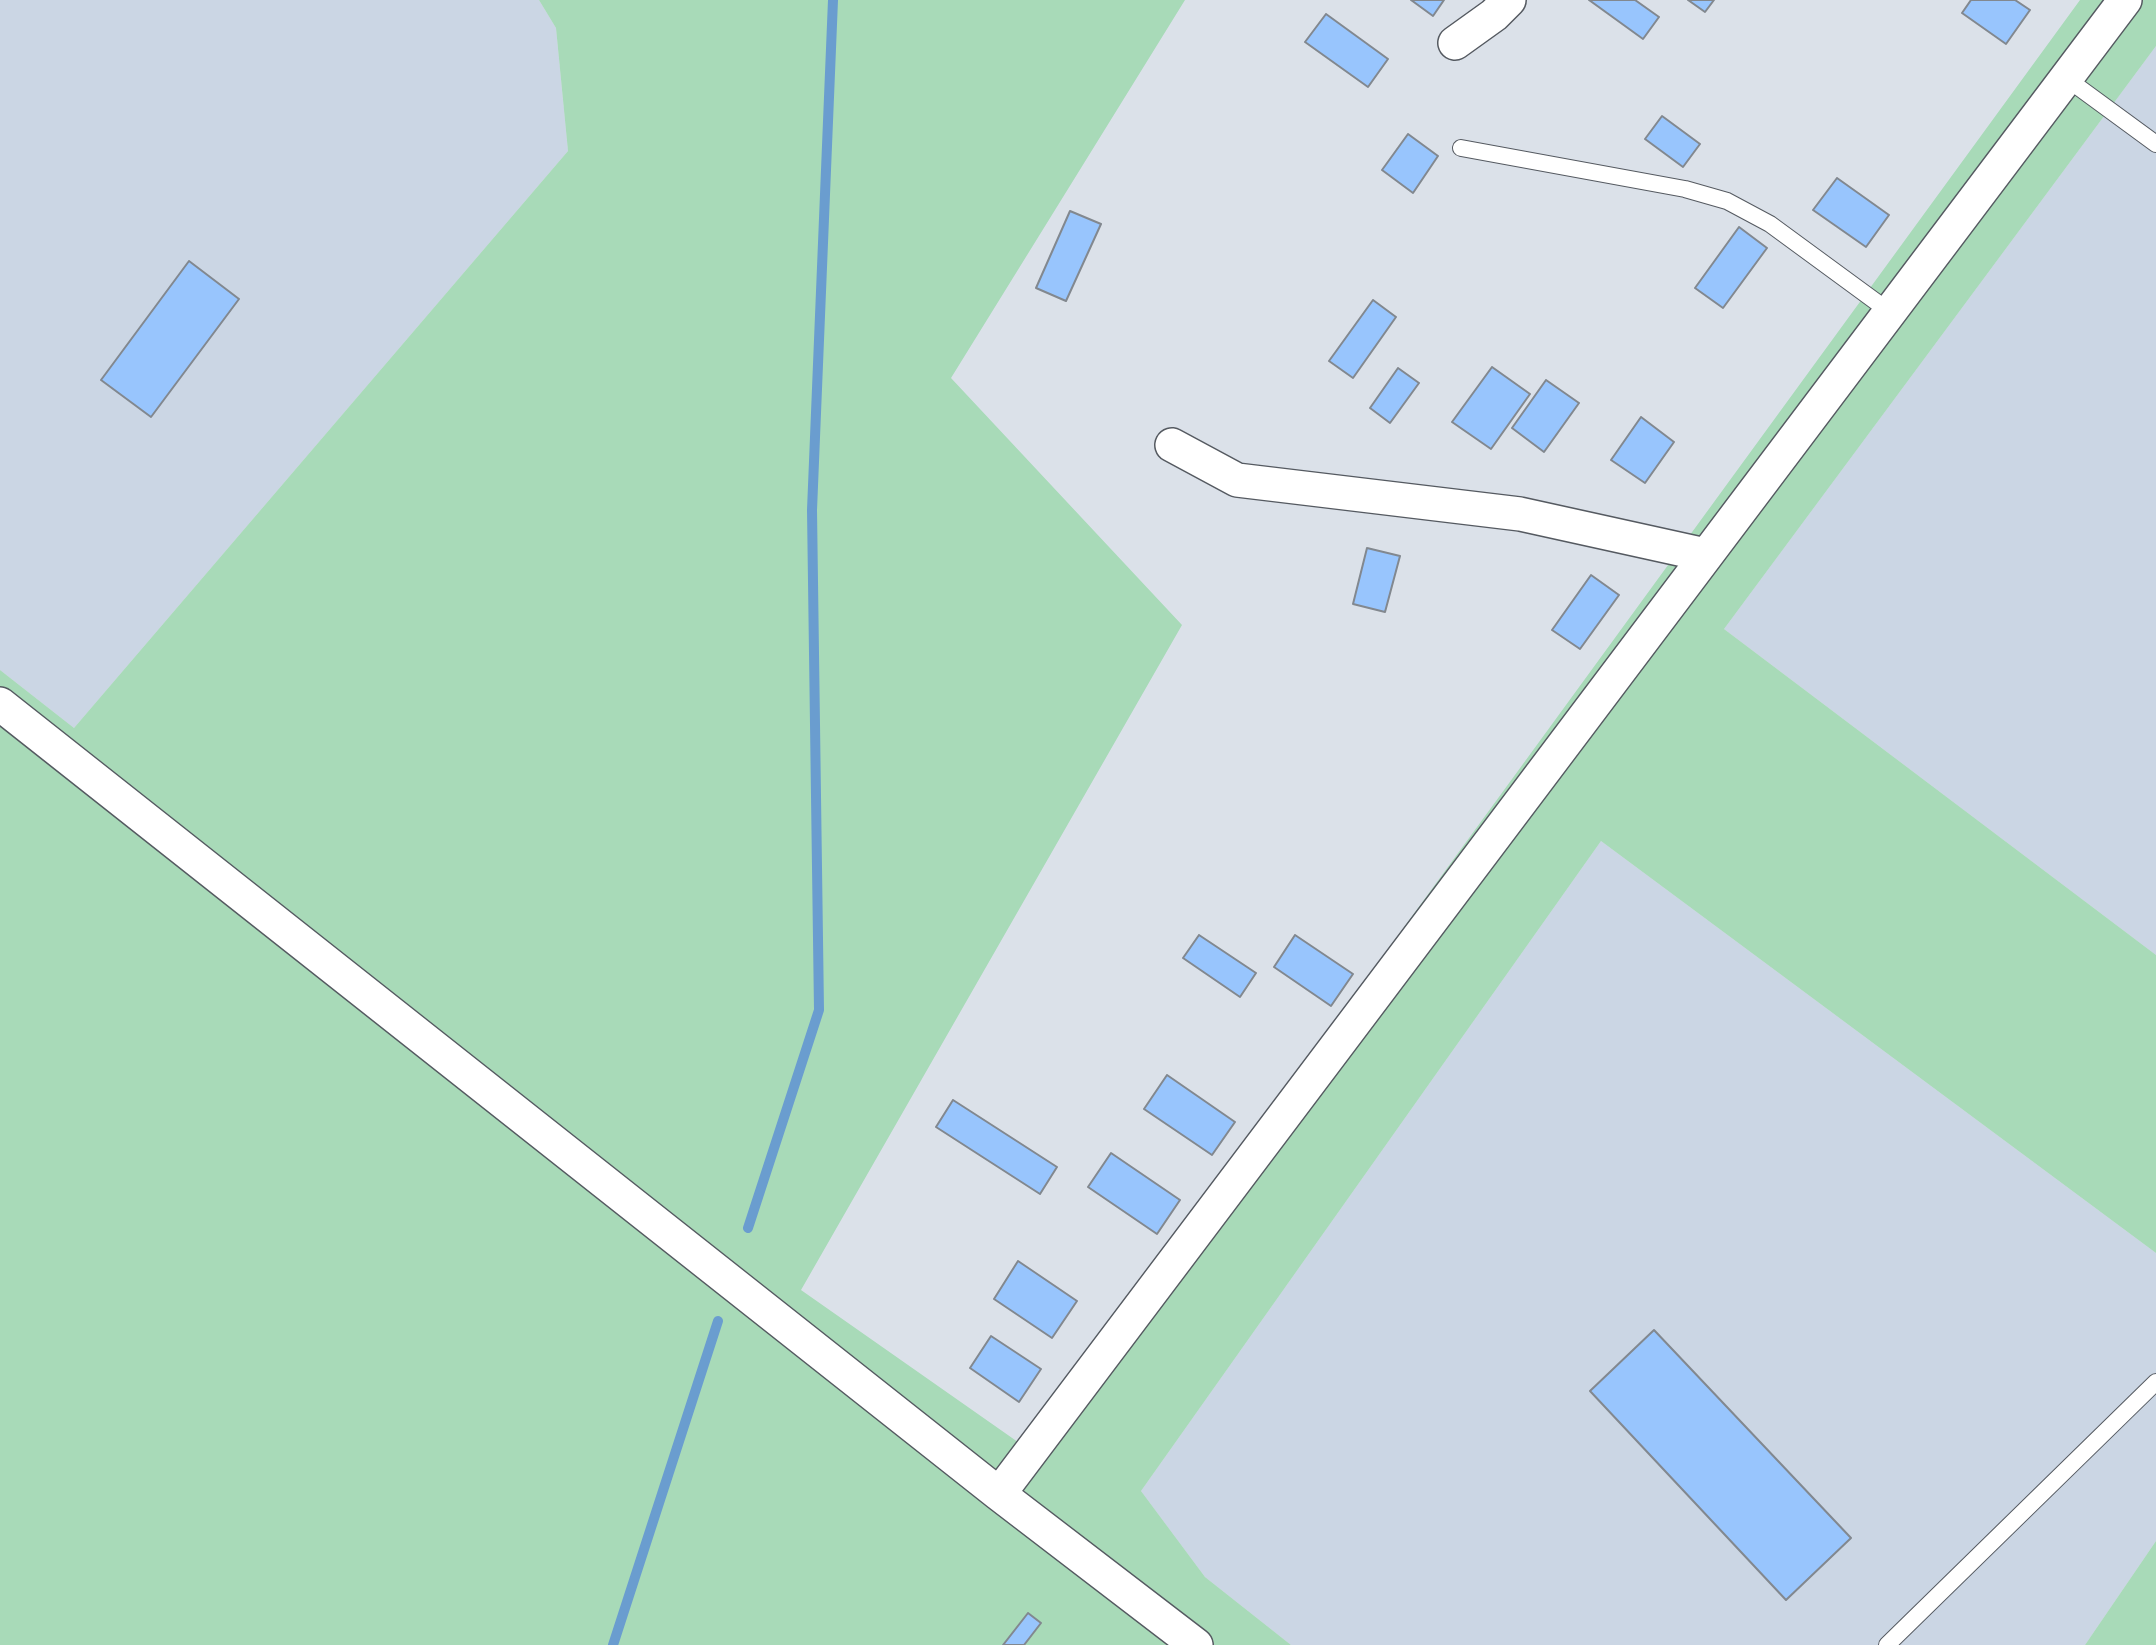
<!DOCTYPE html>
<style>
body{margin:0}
canvas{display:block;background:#dbe1e9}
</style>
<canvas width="2156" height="1645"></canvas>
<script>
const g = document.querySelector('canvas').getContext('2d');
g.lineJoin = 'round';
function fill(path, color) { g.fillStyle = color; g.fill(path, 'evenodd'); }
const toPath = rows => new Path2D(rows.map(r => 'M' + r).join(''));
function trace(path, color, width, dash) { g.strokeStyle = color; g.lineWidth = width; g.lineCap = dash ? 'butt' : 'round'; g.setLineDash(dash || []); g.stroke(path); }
fill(toPath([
 [0,0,539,0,556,28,568,151,74,728,0,670],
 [2156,46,2156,955,1724,629],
 [1601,841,2156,1253,2156,1541,2085,1645,1291,1645,1205,1577,1141,1491]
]), '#cbd6e4');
fill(toPath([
 [539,0,1185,0,951,378,1182,625,801,1290,1025,1447,2080,0,2156,0,2156,46,1724,629,2156,955,2156,1253,1601,841,1141,1491,1205,1577,1291,1645,0,1645,0,670,74,728,568,151,556,28],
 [2156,1541,2156,1645,2085,1645]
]), '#a8dab8');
trace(toPath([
 [748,1228,819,1010,812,510,833,0],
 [613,1645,718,1321]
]), '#6a9dcf', 10);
const building = toPath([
 [1411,0,1444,0,1433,16,1411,0],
 [1589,0,1635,0,1659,17,1643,39,1589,0],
 [1688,0,1714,0,1705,12,1688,0],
 [1971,0,2015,0,2030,10,2006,44,1962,13,1971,0],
 [1326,14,1388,59,1368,87,1305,42,1326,14],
 [1662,116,1700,144,1683,167,1645,139,1662,116],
 [1408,134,1438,156,1413,193,1382,170,1408,134],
 [1837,178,1889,215,1866,247,1813,210,1837,178],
 [1070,211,1101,224,1066,301,1036,288,1070,211],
 [1739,227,1767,248,1723,308,1695,288,1739,227],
 [189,261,239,299,151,417,101,380,189,261],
 [1373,300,1396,317,1353,378,1329,361,1373,300],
 [1492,367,1530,394,1491,449,1452,422,1492,367],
 [1398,368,1419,383,1390,423,1370,408,1398,368],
 [1546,380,1579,403,1544,452,1512,428,1546,380],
 [1641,417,1674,442,1645,483,1611,460,1641,417],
 [1367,548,1400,556,1385,612,1353,604,1367,548],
 [1591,575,1619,595,1580,649,1552,630,1591,575],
 [1199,935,1256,973,1240,997,1183,958,1199,935],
 [1295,935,1353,974,1331,1006,1274,967,1295,935],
 [1167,1075,1235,1122,1212,1155,1144,1109,1167,1075],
 [953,1100,1057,1167,1040,1194,936,1127,953,1100],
 [1111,1153,1180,1200,1157,1234,1088,1187,1111,1153],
 [1018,1261,1077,1301,1052,1338,994,1299,1018,1261],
 [1654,1330,1851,1538,1786,1600,1590,1391,1654,1330],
 [991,1336,1041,1369,1019,1402,970,1368,991,1336],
 [1028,1613,1041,1623,1024,1645,1003,1645,1028,1613]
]);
fill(building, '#98c5fd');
trace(building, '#82888f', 2);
const service = toPath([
 [2066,78,2156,144],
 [1461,148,1685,189,1727,201,1770,224,1890,312],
 [1887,1645,2156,1382]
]);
const minor = toPath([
 [1455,43,1494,15,1509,0],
 [1172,445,1237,480,1520,514,1706,555],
 [0,704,999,1494,1196,1645],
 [999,1494,2125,0]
]);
trace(service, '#555a61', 18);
trace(minor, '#555a61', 36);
trace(service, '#fff', 16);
trace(minor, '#fff', 33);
</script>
